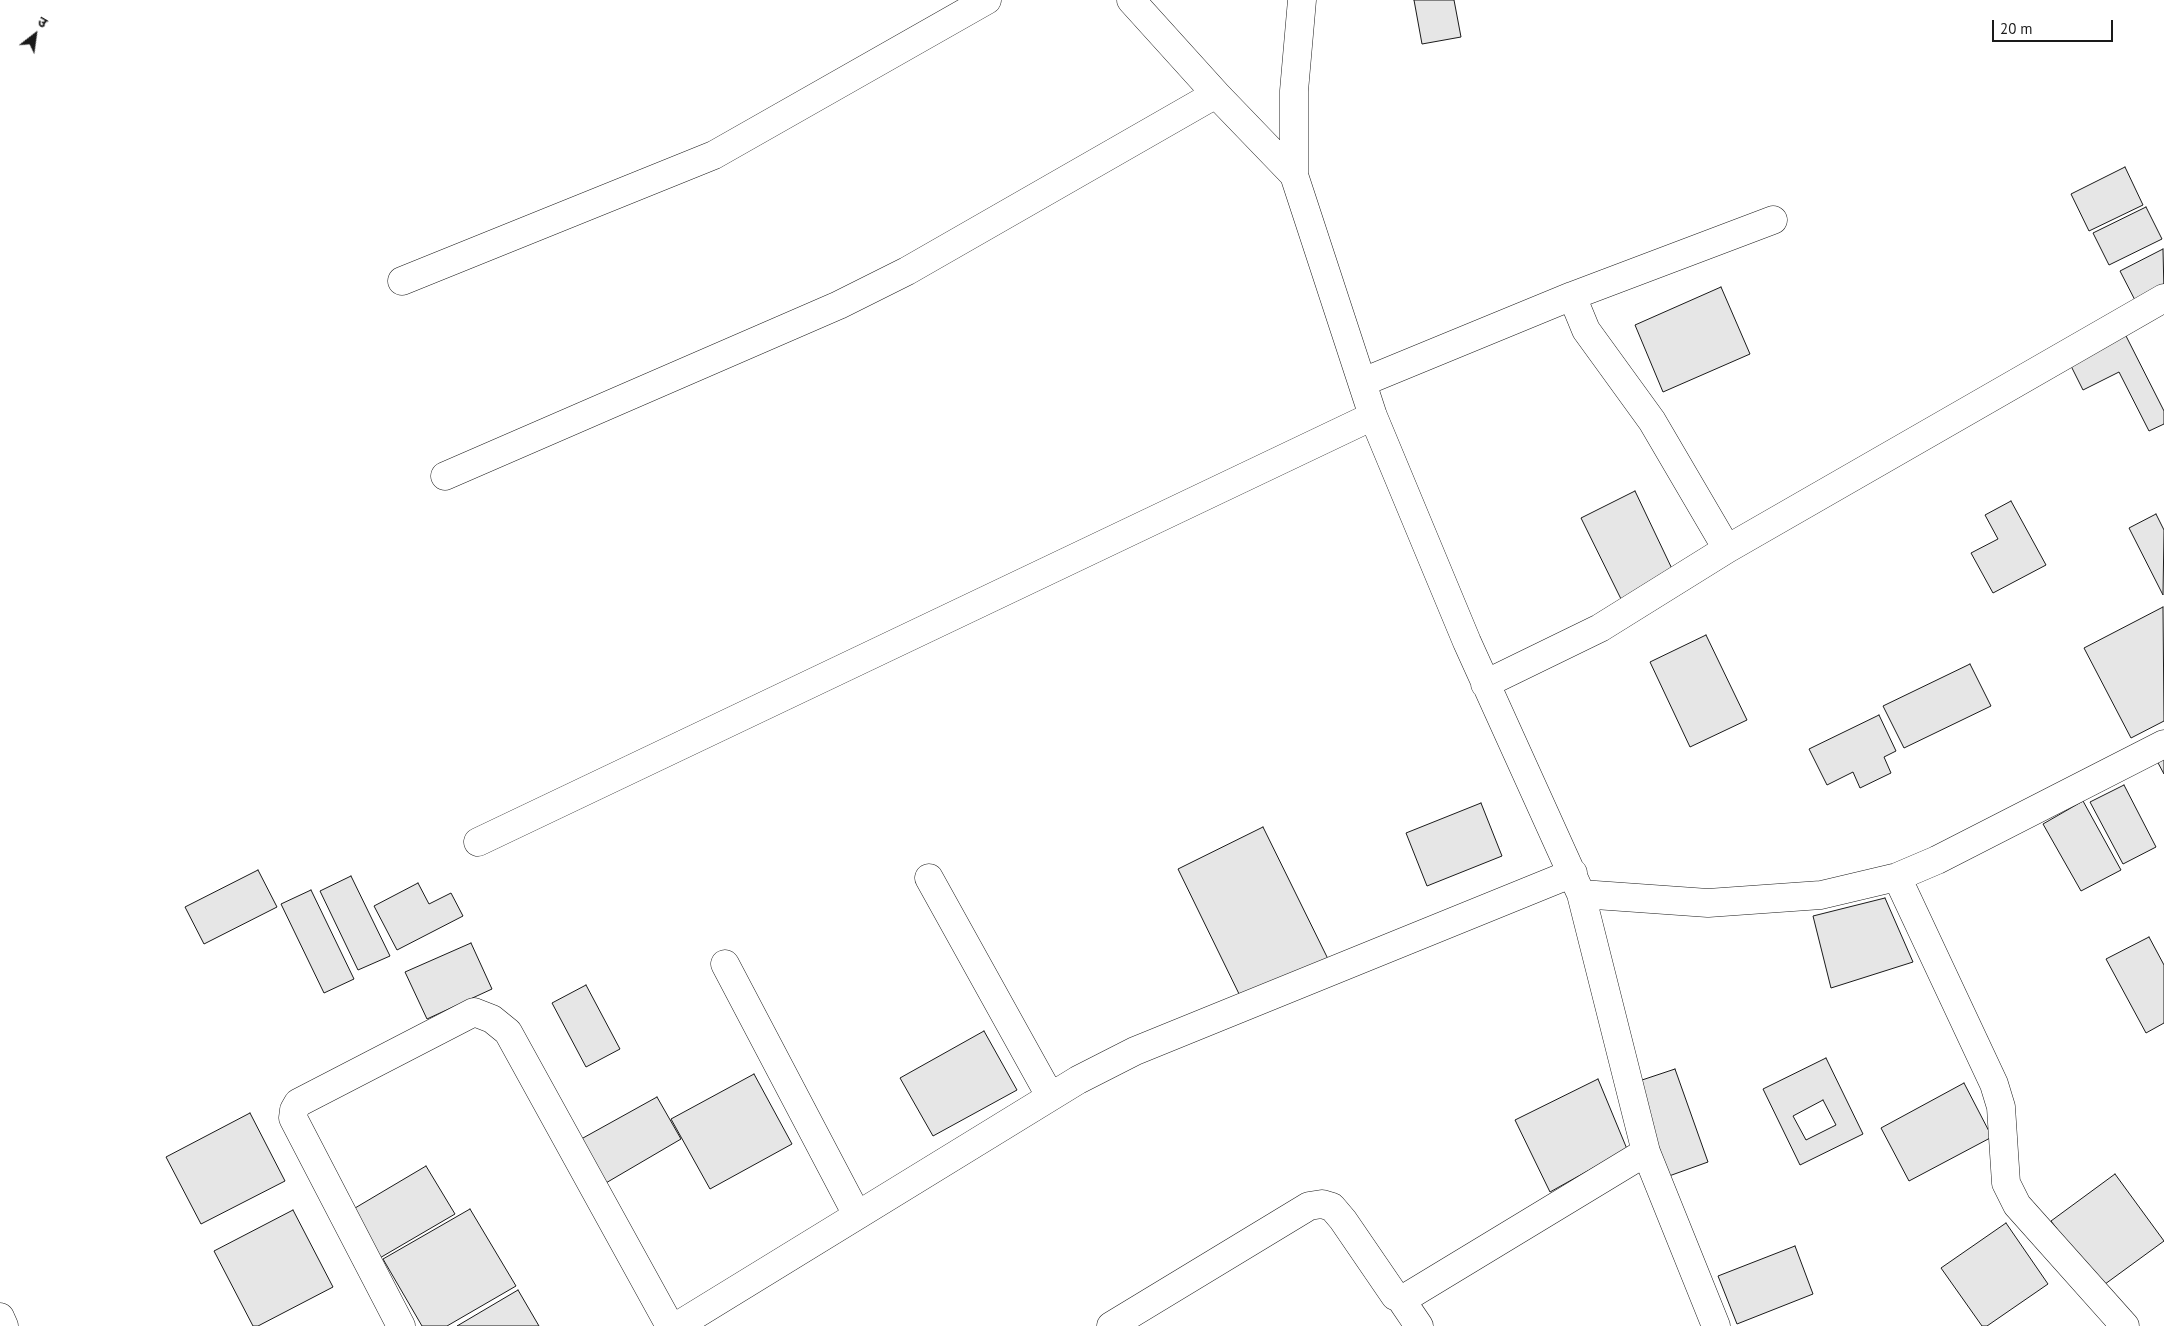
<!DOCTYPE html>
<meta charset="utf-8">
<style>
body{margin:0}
#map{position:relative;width:2164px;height:1326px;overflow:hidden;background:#fff;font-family:"PT Sans","Noto Sans Devanagari",sans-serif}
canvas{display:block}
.north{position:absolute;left:10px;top:10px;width:50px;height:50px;-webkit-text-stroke:4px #fff;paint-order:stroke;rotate:30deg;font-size:14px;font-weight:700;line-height:20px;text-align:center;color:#1a1a1a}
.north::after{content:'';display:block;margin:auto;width:18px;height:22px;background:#1a1a1a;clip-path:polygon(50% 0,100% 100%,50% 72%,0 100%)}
.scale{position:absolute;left:1992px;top:20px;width:121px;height:22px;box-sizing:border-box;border:2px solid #1a1a1a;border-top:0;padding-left:6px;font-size:15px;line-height:18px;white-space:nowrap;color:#1a1a1a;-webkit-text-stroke:4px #fff;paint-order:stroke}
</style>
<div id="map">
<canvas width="2164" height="1326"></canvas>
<div class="north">उ</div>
<div class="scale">20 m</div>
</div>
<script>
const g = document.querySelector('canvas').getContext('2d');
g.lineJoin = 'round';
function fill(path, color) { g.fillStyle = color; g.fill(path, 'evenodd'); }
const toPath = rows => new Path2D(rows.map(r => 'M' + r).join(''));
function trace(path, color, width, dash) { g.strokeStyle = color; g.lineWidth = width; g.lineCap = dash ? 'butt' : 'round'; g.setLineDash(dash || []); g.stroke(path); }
const building = toPath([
 [1414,0,1454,0,1461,37,1422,44,1414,0],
 [2125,167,2143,205,2089,231,2071,194,2125,167],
 [2146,207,2162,239,2109,265,2093,233,2146,207],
 [2163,249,2164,293,2138,306,2120,271,2163,249],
 [1721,287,1750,354,1663,392,1635,325,1721,287],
 [2124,332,2164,411,2164,424,2149,431,2119,372,2083,390,2068,360,2124,332],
 [1635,491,1674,573,1621,599,1581,518,1635,491],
 [2011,501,2046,565,1993,593,1971,553,1998,539,1985,515,2011,501],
 [2156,514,2164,530,2163,595,2129,528,2156,514],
 [2163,607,2164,721,2131,738,2084,648,2163,607],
 [1706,635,1747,720,1690,747,1650,662,1706,635],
 [1970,664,1991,706,1904,748,1883,706,1970,664],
 [1879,715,1896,751,1884,757,1891,773,1860,788,1853,772,1827,785,1809,749,1879,715],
 [2164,758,2164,774,2157,761,2164,758],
 [2124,785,2156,847,2123,864,2090,802,2124,785],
 [2083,801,2121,870,2081,891,2043,824,2083,801],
 [1481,803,1502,856,1427,886,1406,833,1481,803],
 [1263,827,1328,959,1242,1000,1178,869,1263,827],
 [258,870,277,907,204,944,185,907,258,870],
 [351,876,390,956,358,970,320,891,351,876],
 [418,883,429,904,451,893,463,916,397,950,374,906,418,883],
 [311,890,354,979,324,993,281,904,311,890],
 [1885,898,1913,962,1831,988,1813,916,1885,898],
 [2149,937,2164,965,2164,1023,2146,1033,2106,959,2149,937],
 [471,943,492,989,427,1019,405,972,471,943],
 [586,985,620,1049,586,1067,552,1003,586,985],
 [984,1031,1017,1090,933,1136,900,1078,984,1031],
 [1826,1058,1863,1134,1800,1165,1763,1089,1826,1058],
 [1823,1100,1836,1125,1806,1140,1793,1116,1823,1100],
 [1675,1069,1708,1162,1669,1176,1636,1082,1675,1069],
 [754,1074,792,1144,710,1189,671,1119,754,1074],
 [1598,1079,1627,1149,1550,1192,1515,1120,1598,1079],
 [1964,1083,1992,1137,1909,1181,1881,1128,1964,1083],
 [657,1097,681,1139,599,1187,574,1143,657,1097],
 [250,1113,285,1181,201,1224,166,1157,250,1113],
 [426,1166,455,1214,378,1259,350,1211,426,1166],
 [2115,1174,2164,1241,2101,1287,2051,1221,2115,1174],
 [470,1209,516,1286,447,1326,422,1326,383,1259,470,1209],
 [293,1210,333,1287,258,1326,253,1326,214,1251,293,1210],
 [2006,1223,2048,1284,1987,1326,1982,1326,1941,1268,2006,1223],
 [1795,1246,1813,1294,1737,1324,1718,1276,1795,1246],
 [518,1290,539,1326,457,1326,518,1290]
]);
fill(building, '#e6e6e6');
trace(building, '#1a1a1a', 1);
const street = toPath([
 [1131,0,1216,94,1294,175],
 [1302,0,1294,91,1294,175,1373,416,1467,642,1581,894,1646,1152,1716,1326],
 [402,281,714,155,987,0],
 [1572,296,1586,330,1652,421,1727,549],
 [1363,382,1572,296,1773,220],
 [445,476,839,305,907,271,1216,94],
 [1485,684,1600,628,1727,549,2164,298],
 [478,842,1373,416],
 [1897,877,1994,1084,2001,1107,2006,1183,2017,1205,2125,1326],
 [929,878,1050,1096],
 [1581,894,1708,903,1821,895,1897,877,1937,860,2164,744],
 [725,964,857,1215],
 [1400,1298,1419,1326],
 [0,1317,4,1326],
 [401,1326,293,1118,294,1110,298,1103,474,1012,492,1019,508,1032,670,1326],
 [677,1326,1078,1080,1135,1051,1573,873],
 [1111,1326,1309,1206,1322,1204,1332,1207,1343,1220,1395,1296,1405,1298,1646,1152]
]);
trace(street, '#1a1a1a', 29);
trace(street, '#fff', 28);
</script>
